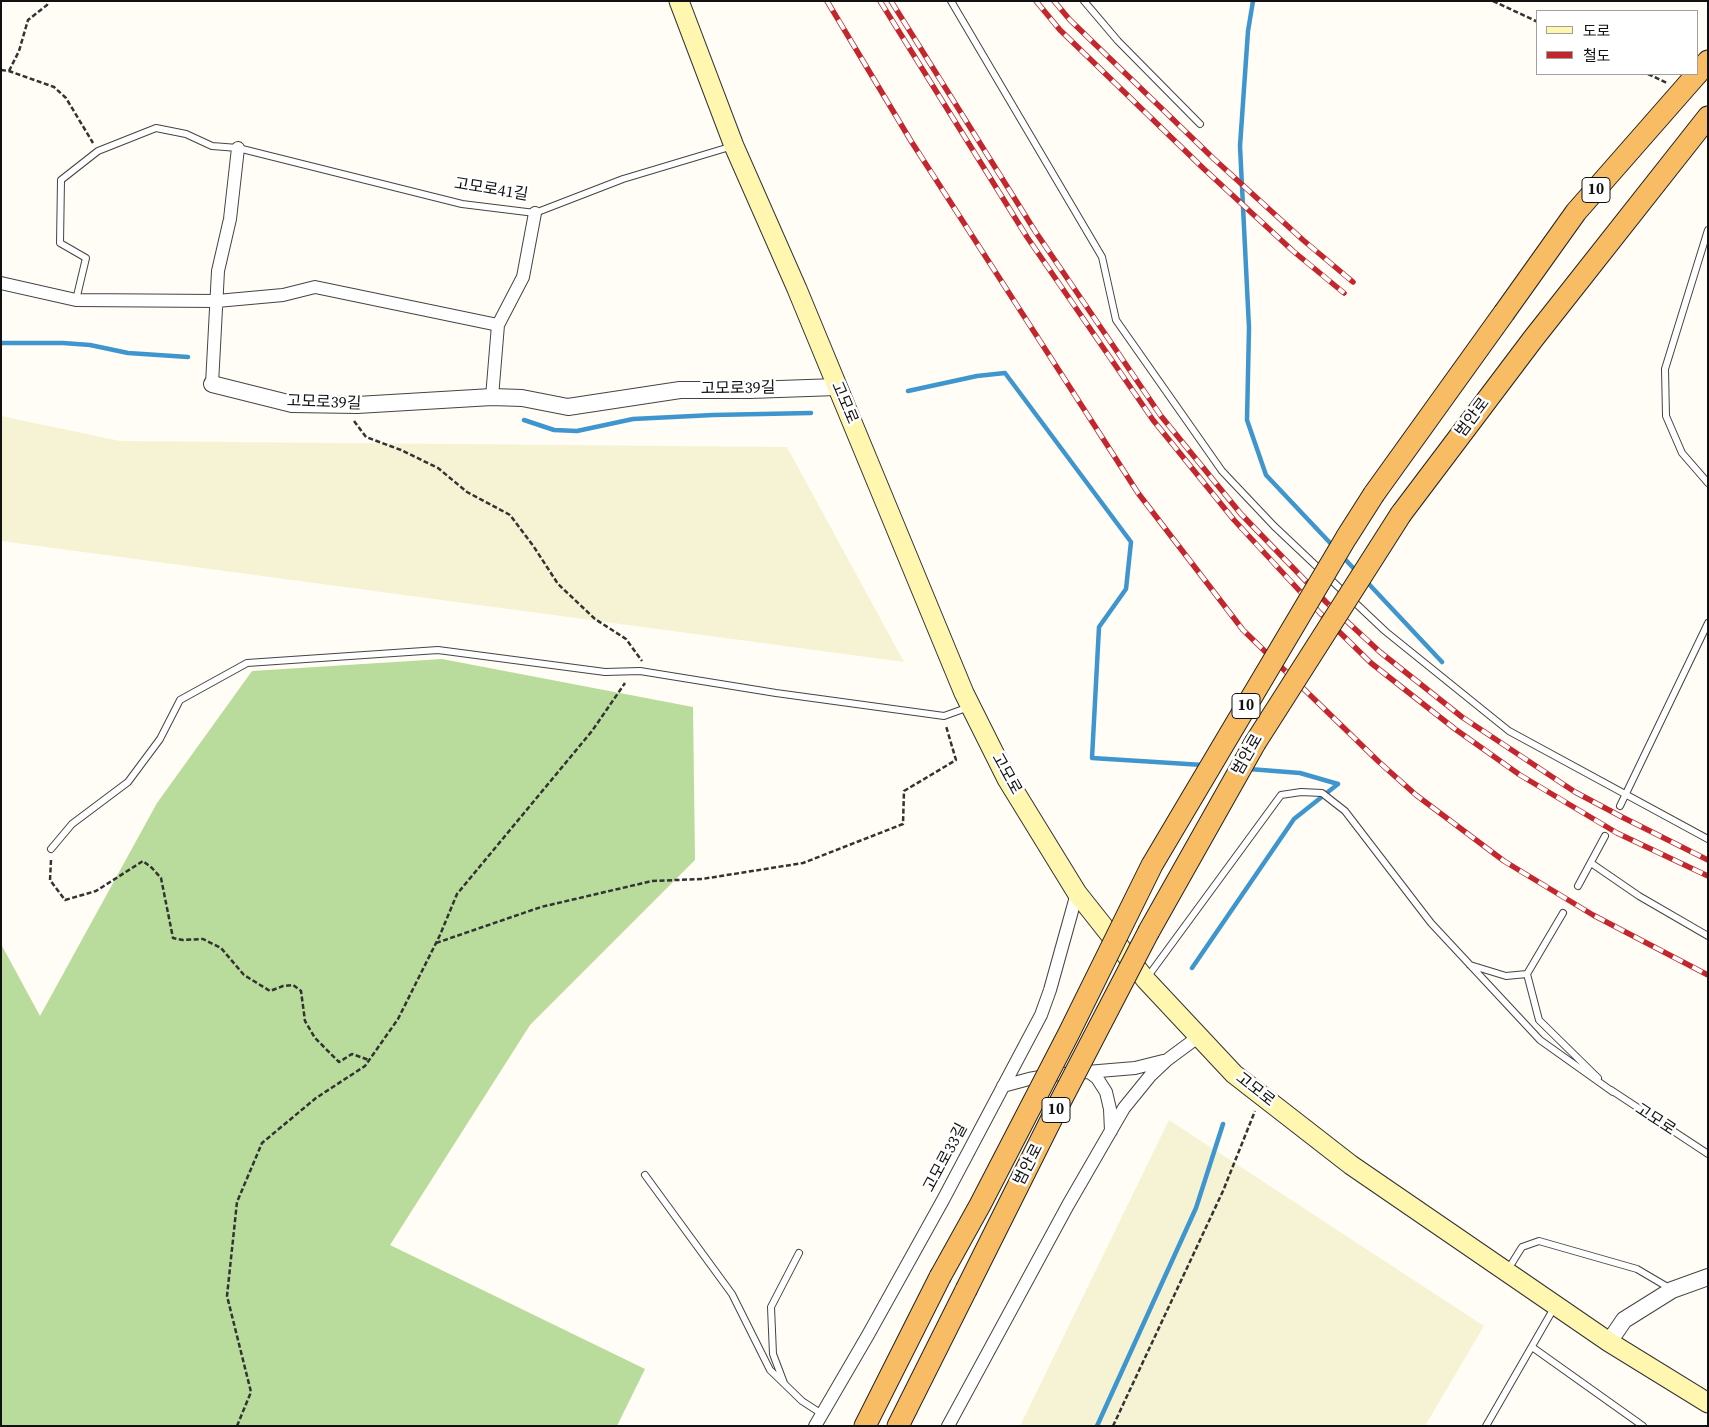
<!DOCTYPE html>
<meta charset="utf-8">
<style>
body{margin:0}
#map{position:relative;width:1709px;height:1427px;overflow:hidden;background:#fffdf5;font-family:"Source Serif 4","Noto Sans KR",serif}
canvas{display:block}
.frame{position:absolute;inset:0;border:2px solid #111;pointer-events:none}
.legend{position:absolute;left:1536px;top:10px;width:162px;height:65px;box-sizing:border-box;background:#fff;border:1px solid #a0a0a0;margin:0;padding:6px 9px;list-style:none;font-size:15px;color:#111}
.legend li{display:flex;align-items:center;gap:10px;height:25px}
.legend b{width:25px;border:1px solid #a0a0a0}
</style>
<div id="map">
<canvas width="1709" height="1427"></canvas>
<div class="frame"></div>
<ul class="legend">
<li><b style="height:6px;background:#fff6b0"></b>도로</li>
<li><b style="height:6px;background:#c4262e"></b>철도</li>
</ul>
</div>
<script>
const g = document.querySelector('canvas').getContext('2d');
g.lineJoin = 'round';
function fill(path, color) { g.fillStyle = color; g.fill(path, 'evenodd'); }
const toPath = rows => new Path2D(rows.map(r => 'M' + r).join(''));
function trace(path, color, width, dash) { g.strokeStyle = color; g.lineWidth = width; g.lineCap = dash ? 'butt' : 'round'; g.setLineDash(dash || []); g.stroke(path); }
function drawText(font, color, halo, rows, align = 'center') {
  g.font = font + ' "Source Serif 4","Noto Sans KR",serif'; g.lineWidth = 5; g.setLineDash([]); g.textBaseline = 'middle'; g.strokeStyle = halo; g.fillStyle = color; for (const [text, x, y, turn = 0] of rows) {
    g.save(); g.translate(x, y); g.rotate((+turn || 0) * Math.PI / 180); g.textAlign = isNaN(turn) ? turn : align; if (halo) g.strokeText(text, 0, 0); g.fillText(text, 0, 0); g.restore();
  }
}
fill(toPath([
 [1,416,120,441,787,447,904,662,1,541],
 [1169,1120,1484,1326,1425,1426,1020,1426]
]), '#f6f3d4');
fill(toPath([
 [442,659,693,707,695,860,530,1025,390,1245,645,1369,617,1426,1,1426,1,944,40,1016,157,803,252,671]
]), '#b9dc9c');
trace(toPath([
 [1253,1,1248,31,1240,146,1249,328,1247,420,1266,475,1333,546],
 [1,343,63,343,90,345,128,353,188,357],
 [908,391,977,376,1005,373,1131,542,1126,589,1099,627,1092,758,1203,765],
 [524,420,554,430,577,431,633,419,713,415,811,413],
 [1342,556,1357,572],
 [1366,581,1442,662],
 [1249,769,1300,773,1338,784],
 [1192,968,1294,819,1338,784],
 [1097,1426,1196,1208,1223,1124]
]), '#3f96cf', 4.5);
const service = toPath([
 [951,1,1102,257,1116,320,1222,471,1274,526,1385,631,1509,731,1708,839],
 [1084,1,1118,41,1200,124],
 [1708,230,1665,369,1666,416,1682,453,1708,483],
 [76,300,86,258,60,243,61,180,98,151,156,128,186,134,212,146,238,148,462,204,535,213,623,179,733,146],
 [1620,806,1708,623],
 [51,849,72,824,128,782,160,739,180,700,247,663,438,650,605,672,640,671,776,693,944,716,969,707],
 [1591,863,1639,896,1708,936],
 [1578,886,1605,836],
 [1563,913,1527,974,1539,1020,1598,1078],
 [1470,965,1506,976,1527,974],
 [1146,979,1281,795,1301,792,1322,793,1345,811,1431,923,1540,1040,1613,1092],
 [1611,1090,1708,1154],
 [645,1175,732,1294,770,1370,802,1401,822,1414],
 [1507,1271,1522,1247,1539,1241,1637,1269,1671,1289],
 [1532,1347,1643,1426],
 [784,1383,773,1354,771,1307,799,1253],
 [1486,1426,1554,1308]
]);
const minor = toPath([
 [1,283,76,300,217,301,283,295,315,287,498,325],
 [212,384,218,271,230,219,238,148],
 [492,397,498,325,523,277,535,213],
 [1089,1072,1097,1078,1106,1092,1110,1109,1111,1131],
 [1003,1086,1029,1079,1051,1075,1135,1068,1163,1061],
 [815,1426,868,1335,943,1200,1041,1015,1050,990,1077,893],
 [948,1426,1068,1205,1124,1108,1150,1076,1167,1060,1198,1037]
]);
const tertiary = toPath([
 [212,384,292,404,357,405,492,397,522,398,568,407,680,390,750,390,837,387],
 [1609,1342,1624,1320,1672,1290,1708,1277]
]);
const secondary = toPath([
 [679,1,734,146,797,289,964,693,1007,779,1077,893,1146,980,1234,1074,1351,1165,1609,1342,1708,1403]
]);
const trunk = toPath([
 [1698,73,1708,61],
 [1374,494,1504,313],
 [1401,514,1533,339,1708,117],
 [1149,931,1255,743],
 [865,1426,940,1277],
 [898,1426,966,1290]
]);
trace(service, '#444', 8);
trace(minor, '#444', 14);
trace(tertiary, '#444', 18);
trace(secondary, '#333', 21);
trace(trunk, '#222', 23);
trace(toPath([
 [1493,1,1538,22],
 [1,70,9,71,54,87,66,98,93,143],
 [9,71,19,51,28,20,47,5,48,1],
 [1648,74,1667,83],
 [354,421,366,437,401,450,438,468,467,492,510,515,534,547,558,584,595,619,626,639,642,661],
 [51,860,50,880,65,900,96,891,143,861,152,868,161,878,173,938,183,940,203,939,221,948,244,975,270,991,283,986,293,985,301,991,305,1021,315,1038,339,1062,352,1054,369,1060],
 [436,943,541,907,652,881,702,879,803,863,903,824,904,791,956,760,946,726],
 [237,1426,251,1392,227,1296,237,1202,262,1143,316,1098,365,1066,398,1019,440,935,457,894,592,731,625,683],
 [1113,1426,1223,1191,1255,1111]
]), '#333', 2.5, [5, 2.5]);
trace(service, '#fff', 6);
trace(minor, '#fff', 12);
trace(tertiary, '#fff', 16);
trace(secondary, '#fff6b0', 19);
trace(trunk, '#f7bc64', 21);
const rail = toPath([
 [827,1,911,141,1138,493,1243,630,1379,762,1416,795,1504,861,1593,915,1708,975],
 [880,1,1027,237,1153,420,1234,520,1320,613,1371,663,1455,729,1520,775,1617,833,1708,876],
 [891,1,1035,231,1161,416,1241,514,1326,602,1380,652,1462,717,1575,792,1622,817,1708,860],
 [1036,1,1060,30,1204,169,1293,251,1344,293],
 [1054,1,1070,20,1214,159,1303,240,1353,282]
]);
trace(rail, '#c4262e', 5.5);
trace(rail, '#fff', 4, [11]);
const trunkBridge = toPath([
 [1504,313,1576,212,1697,74],
 [1255,743,1401,514],
 [940,1277,980,1205,1069,1033,1152,865,1346,538,1374,494],
 [966,1290,1058,1106,1149,931]
]);
trace(trunkBridge, '#222', 23, []);
trace(trunkBridge, '#f7bc64', 21);
for (const [x, y, w] of [
 [1596,190,28],
 [1246,706,28],
 [1056,1110,28]
]) { const box = new Path2D(); box.roundRect(x - w / 2, y - 12.5, w, 25, 4); g.fillStyle = '#fff'; g.fill(box); trace(box, '#111', 1); }
drawText('bold 15px', '#111', null, [
 ["10",1596,190],
 ["10",1246,706],
 ["10",1056,1110]
]);
drawText('16px', '#111', '#fff', [
 ["고모로41길",491,190,9],
 ["고모로39길",738,389,-1],
 ["고모로39길",324,403,2],
 ["고모로",844,403,67],
 ["범안로",1473,418,-53],
 ["범안로",1248,755,-60],
 ["고모로",1006,774,61],
 ["고모로",1255,1090,38],
 ["고모로",1655,1120,33],
 ["고모로33길",946,1158,-62],
 ["범안로",1029,1165,-63]
]);
</script>
